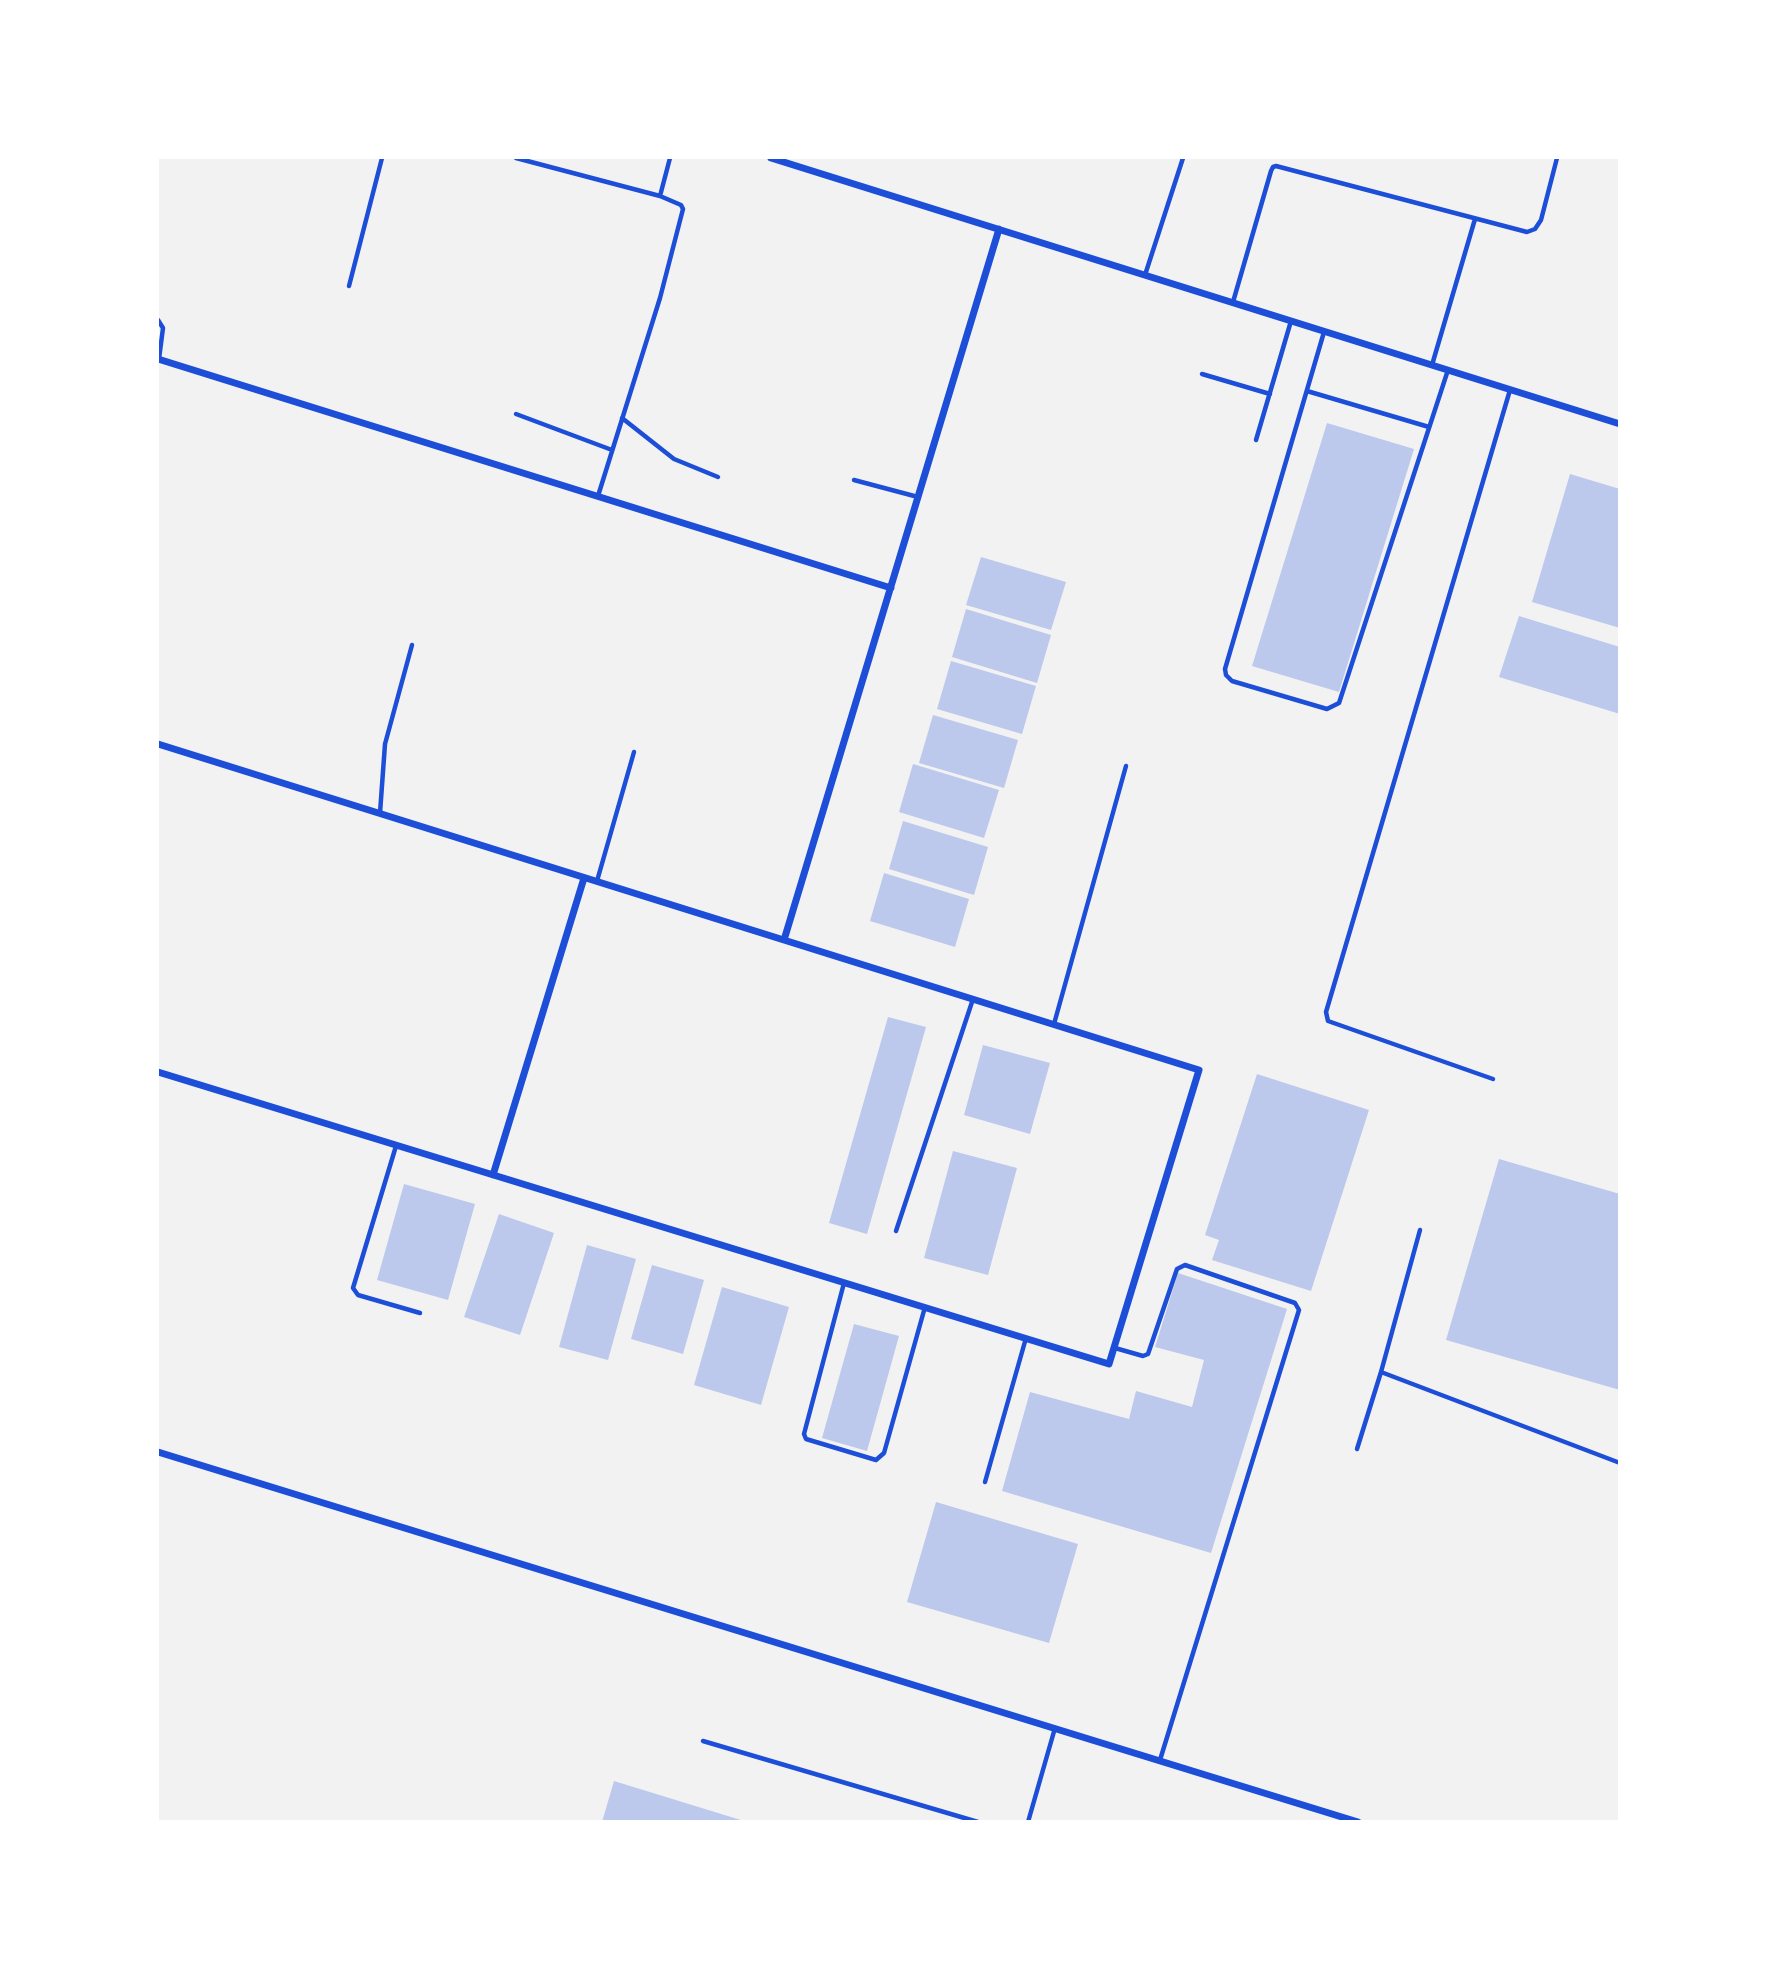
<!DOCTYPE html>
<style>
body{margin:0}
#map{position:relative;width:1777px;height:1979px;overflow:hidden;background:#f2f2f2;font-family:Quicksand,sans-serif}
canvas{display:block}
.frame{position:absolute;inset:0;border:159px solid #fff;pointer-events:none}
</style>
<div id="map">
<canvas width="1777" height="1979"></canvas>
<div class="frame"></div>
</div>
<script>
const g = document.querySelector('canvas').getContext('2d');
g.lineJoin = 'round';
function fill(path, color) { g.fillStyle = color; g.fill(path, 'evenodd'); }
const toPath = rows => new Path2D(rows.map(r => 'M' + r).join(''));
function trace(path, color, width, dash) { g.strokeStyle = color; g.lineWidth = width; g.lineCap = dash ? 'butt' : 'round'; g.setLineDash(dash || []); g.stroke(path); }
fill(toPath([
 [1327,423,1414,449,1339,692,1252,666],
 [1570,474,1620,489,1620,628,1532,602],
 [981,557,1066,582,1051,630,966,605],
 [966,609,1051,635,1037,683,952,657],
 [1519,616,1620,647,1620,714,1499,677],
 [951,661,1036,686,1022,734,937,709],
 [933,715,1018,740,1004,788,919,763],
 [913,764,999,790,984,838,899,812],
 [903,821,988,847,974,895,889,869],
 [884,873,969,899,955,947,870,921],
 [888,1017,926,1027,867,1234,829,1223],
 [983,1045,1050,1063,1030,1134,964,1115],
 [1257,1074,1369,1110,1311,1291,1212,1260,1219,1240,1205,1235],
 [953,1151,1017,1168,988,1275,924,1258],
 [1499,1159,1620,1194,1620,1390,1446,1340],
 [404,1184,475,1204,448,1300,377,1280],
 [499,1214,554,1233,520,1335,464,1317],
 [587,1245,636,1259,608,1360,559,1347],
 [652,1265,704,1280,683,1354,631,1339],
 [1178,1273,1287,1309,1211,1553,1002,1491,1030,1392,1129,1419,1136,1391,1192,1407,1204,1360,1155,1347],
 [722,1287,789,1307,761,1405,694,1385],
 [854,1324,899,1336,867,1451,822,1438],
 [936,1502,1078,1544,1049,1643,907,1602],
 [614,1781,744,1821,744,1822,602,1822]
]), '#bdc9ec');
trace(toPath([
 [516,158,660,196,670,158],
 [1145,275,1183,158],
 [349,286,382,158],
 [1233,302,1271,171,1273,167,1276,166,1527,232,1535,229,1541,220,1557,158],
 [158,320,163,328,159,359],
 [1324,332,1225,669,1226,675,1232,681,1327,709,1339,703,1448,370],
 [1432,365,1475,219],
 [1202,374,1270,394],
 [1307,391,1429,427],
 [516,414,612,450],
 [622,418,674,459,718,477],
 [1256,440,1291,321],
 [854,480,918,497],
 [598,496,660,298,683,209,681,205,660,196],
 [380,813,385,744,412,645],
 [597,881,634,752],
 [1054,1024,1126,766],
 [1493,1079,1328,1021,1326,1012,1510,390],
 [396,1146,353,1288,358,1295,420,1313],
 [896,1231,973,999],
 [844,1283,804,1434,806,1439,876,1460,884,1453,925,1307],
 [1115,1348,1143,1356,1148,1354,1177,1269,1185,1265,1295,1303,1299,1310,1160,1760],
 [1381,1372,1420,1230],
 [1357,1449,1381,1372,1620,1463],
 [985,1482,1026,1338],
 [703,1741,978,1822],
 [1028,1822,1055,1728]
]), '#1d4ed8', 4.5);
trace(toPath([
 [771,158,1620,424],
 [158,359,891,588],
 [158,744,1199,1070,1109,1364,158,1072],
 [784,940,999,229],
 [493,1175,584,878],
 [158,1452,1358,1822]
]), '#1d4ed8', 7);
</script>
